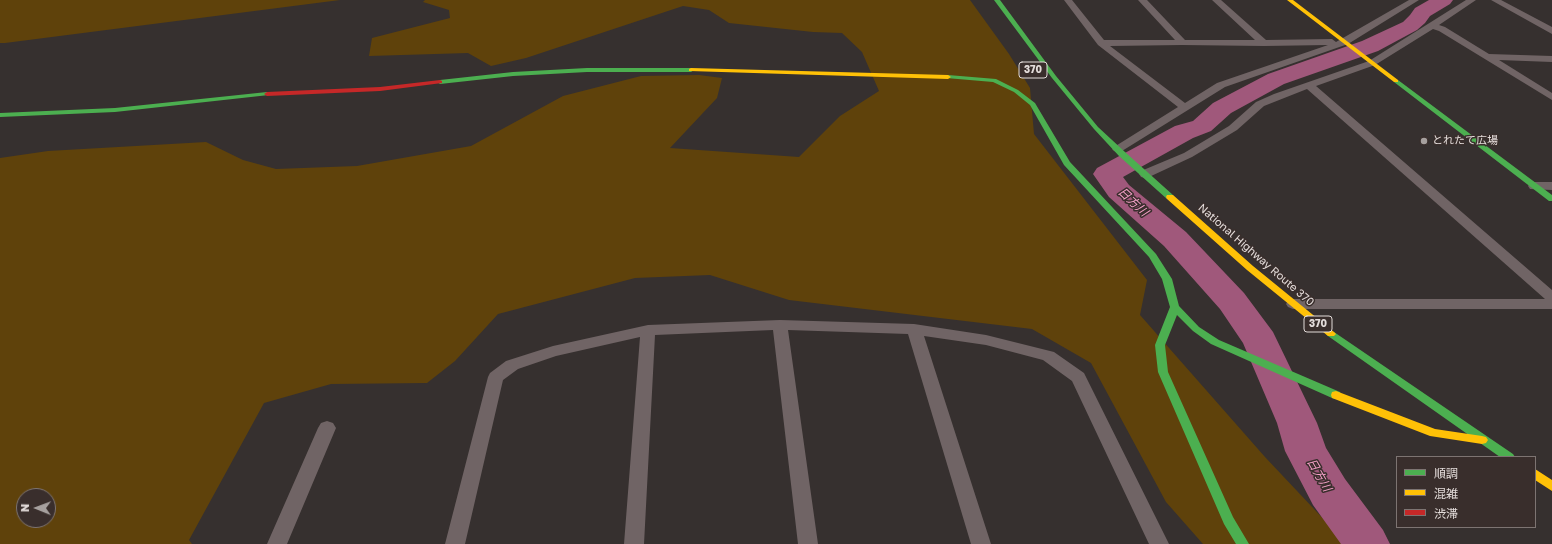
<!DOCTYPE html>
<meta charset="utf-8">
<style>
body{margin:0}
#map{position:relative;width:1552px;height:544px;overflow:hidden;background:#36302f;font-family:"Golos Text","Noto Sans JP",sans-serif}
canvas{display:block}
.legend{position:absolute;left:1396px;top:456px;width:140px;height:72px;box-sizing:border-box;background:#392e2c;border:1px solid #7d7472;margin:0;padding:5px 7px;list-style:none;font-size:12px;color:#e3dcda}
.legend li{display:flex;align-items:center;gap:8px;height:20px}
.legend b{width:20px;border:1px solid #7d7472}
.north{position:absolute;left:16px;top:488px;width:40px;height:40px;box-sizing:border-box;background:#392e2c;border:1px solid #7d7472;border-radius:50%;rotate:271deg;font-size:11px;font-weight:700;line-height:16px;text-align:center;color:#e3dcda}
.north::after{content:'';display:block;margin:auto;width:14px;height:18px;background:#a6a09e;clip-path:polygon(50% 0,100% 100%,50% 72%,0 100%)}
</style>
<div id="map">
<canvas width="1552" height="544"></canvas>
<ul class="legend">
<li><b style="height:5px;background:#4caf50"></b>順調</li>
<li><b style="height:5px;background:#ffc107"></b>混雑</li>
<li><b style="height:5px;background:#c62828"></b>渋滞</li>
</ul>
<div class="north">N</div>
</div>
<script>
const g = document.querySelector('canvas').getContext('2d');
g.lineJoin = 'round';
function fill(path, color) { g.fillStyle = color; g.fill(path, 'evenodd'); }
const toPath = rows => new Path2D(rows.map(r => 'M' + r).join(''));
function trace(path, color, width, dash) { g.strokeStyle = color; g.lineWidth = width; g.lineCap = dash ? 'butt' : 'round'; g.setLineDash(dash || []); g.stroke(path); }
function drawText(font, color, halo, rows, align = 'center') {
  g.font = font + ' "Golos Text","Noto Sans JP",sans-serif'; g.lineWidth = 3; g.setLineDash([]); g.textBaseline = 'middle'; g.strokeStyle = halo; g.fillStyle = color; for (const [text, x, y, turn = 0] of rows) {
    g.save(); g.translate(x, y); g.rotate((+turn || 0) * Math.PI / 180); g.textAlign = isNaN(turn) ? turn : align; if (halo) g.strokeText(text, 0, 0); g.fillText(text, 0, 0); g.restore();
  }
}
fill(toPath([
 [0,0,340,0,5,43,0,43],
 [425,0,970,0,1009,54,1030,88,1034,134,1147,280,1140,315,1265,457,1347,544,1203,544,1166,502,1091,363,1032,329,789,300,710,275,635,278,498,314,455,361,427,383,331,384,264,403,189,540,192,544,0,544,0,158,48,151,206,142,243,160,276,169,357,166,471,146,563,96,641,76,699,75,722,78,717,98,670,148,799,157,840,116,879,91,862,52,842,33,813,32,729,23,709,10,683,6,526,58,491,66,468,53,369,56,372,38,450,18,449,10,423,2],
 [24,496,48,496,48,520,24,520]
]), '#5f420b');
fill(toPath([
 [1429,0,1453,0,1450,4,1430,16,1425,23,1417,30,1378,51,1284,84,1231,113,1211,131,1193,138,1123,177,1129,185,1186,232,1244,293,1273,332,1317,423,1326,448,1345,479,1383,530,1390,544,1341,544,1313,505,1285,451,1277,423,1243,343,1220,309,1164,246,1109,197,1093,174,1097,168,1175,126,1193,121,1213,103,1268,74,1362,41,1403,22,1410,15,1415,8,1429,0]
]), '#a0587b');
fill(toPath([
 [1064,0,1072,0,1104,40,1175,40,1138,0,1147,0,1185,40,1255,40,1212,0,1221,0,1266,40,1332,39,1336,42,1409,0,1419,0,1348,44,1225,87,1122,151,1118,152,1114,151,1112,149,1114,147,1178,107,1098,45,1064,0],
 [1182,45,1264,46,1328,45,1217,83,1185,103,1110,46,1182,45],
 [1466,0,1476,0,1439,25,1445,27,1489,54,1552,56,1552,62,1499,60,1552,93,1552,100,1439,31,1433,29,1375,65,1316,86,1552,290,1552,309,1293,309,1288,307,1286,304,1288,301,1293,299,1545,299,1307,89,1264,106,1237,130,1192,157,1149,177,1145,178,1141,177,1139,174,1141,171,1184,153,1229,126,1256,102,1274,94,1369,61,1466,0],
 [1491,0,1501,0,1552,27,1552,34,1491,0],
 [1534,182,1552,182,1552,190,1530,189,1528,186,1530,183,1534,182],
 [780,320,914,324,986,335,1054,352,1084,373,1169,544,1149,544,1072,381,1043,360,986,345,924,336,991,544,971,544,908,334,788,330,818,544,798,544,773,330,655,335,644,544,624,544,640,337,556,356,518,369,503,380,465,544,445,544,488,377,490,373,506,361,553,346,648,325,780,320],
 [327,421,333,423,336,428,287,544,267,544,318,428,321,423,327,421]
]), '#706465');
fill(toPath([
 [994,0,1000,0,1056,76,1098,127,1125,152,1173,195,1174,197,1173,199,1167,199,1119,156,1094,129,1052,78,994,0],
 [587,68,691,68,694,70,691,72,587,72,513,76,440,84,437,82,440,80,513,72,587,68],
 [948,75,996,79,1018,90,1035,103,1070,162,1156,254,1172,279,1179,306,1199,327,1219,340,1340,392,1341,395,1340,398,1336,399,1332,398,1211,344,1193,331,1177,315,1165,345,1168,372,1233,517,1249,544,1236,544,1224,524,1158,372,1155,345,1170,307,1162,279,1149,257,1064,165,1030,105,1014,92,993,82,946,78,946,76,948,75],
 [1394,80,1398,80,1552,195,1552,201,1549,201,1394,82,1394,80],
 [267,92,269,93,269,95,115,112,0,117,0,113,115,108,267,92],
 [1331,331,1334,332,1513,454,1515,457,1500,457,1328,336,1326,334,1328,332,1331,331]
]), '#4caf50');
fill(toPath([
 [1287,0,1293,0,1398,80,1398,82,1394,82,1287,0],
 [691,68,948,75,951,77,948,79,689,71,689,69,691,68],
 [1167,195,1173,195,1253,266,1334,332,1336,334,1334,336,1328,336,1247,270,1167,199,1166,197,1167,195],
 [1336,391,1435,429,1482,436,1486,437,1488,440,1486,443,1482,444,1430,436,1332,398,1331,395,1332,392,1336,391],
 [1535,469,1552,480,1552,491,1535,480,1535,469]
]), '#ffc107');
fill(toPath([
 [440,80,442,81,442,83,380,91,267,96,264,94,267,92,380,87,440,80]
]), '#c62828');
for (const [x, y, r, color] of [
 [1424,141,4,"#a6a09e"]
]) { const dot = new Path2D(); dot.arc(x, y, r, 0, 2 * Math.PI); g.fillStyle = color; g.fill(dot); trace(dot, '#392e2c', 1.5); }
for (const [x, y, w] of [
 [1033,70,28],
 [1318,324,28]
]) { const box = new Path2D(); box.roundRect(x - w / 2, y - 8, w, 16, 3); g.fillStyle = '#392e2c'; g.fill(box); trace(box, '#e3dcda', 1); }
drawText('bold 10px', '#e3dcda', null, [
 ["370",1033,70],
 ["370",1318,324]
]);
drawText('11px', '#e3dcda', '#392e2c', [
 ["とれたて広場",1432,141]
], 'left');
drawText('11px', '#e3dcda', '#392e2c', [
 ["National Highway Route 370",1256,255,41]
]);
drawText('italic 12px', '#f8a2ca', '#392e2c', [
 ["日方川",1133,202,43],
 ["日方川",1319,475,60]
]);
</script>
